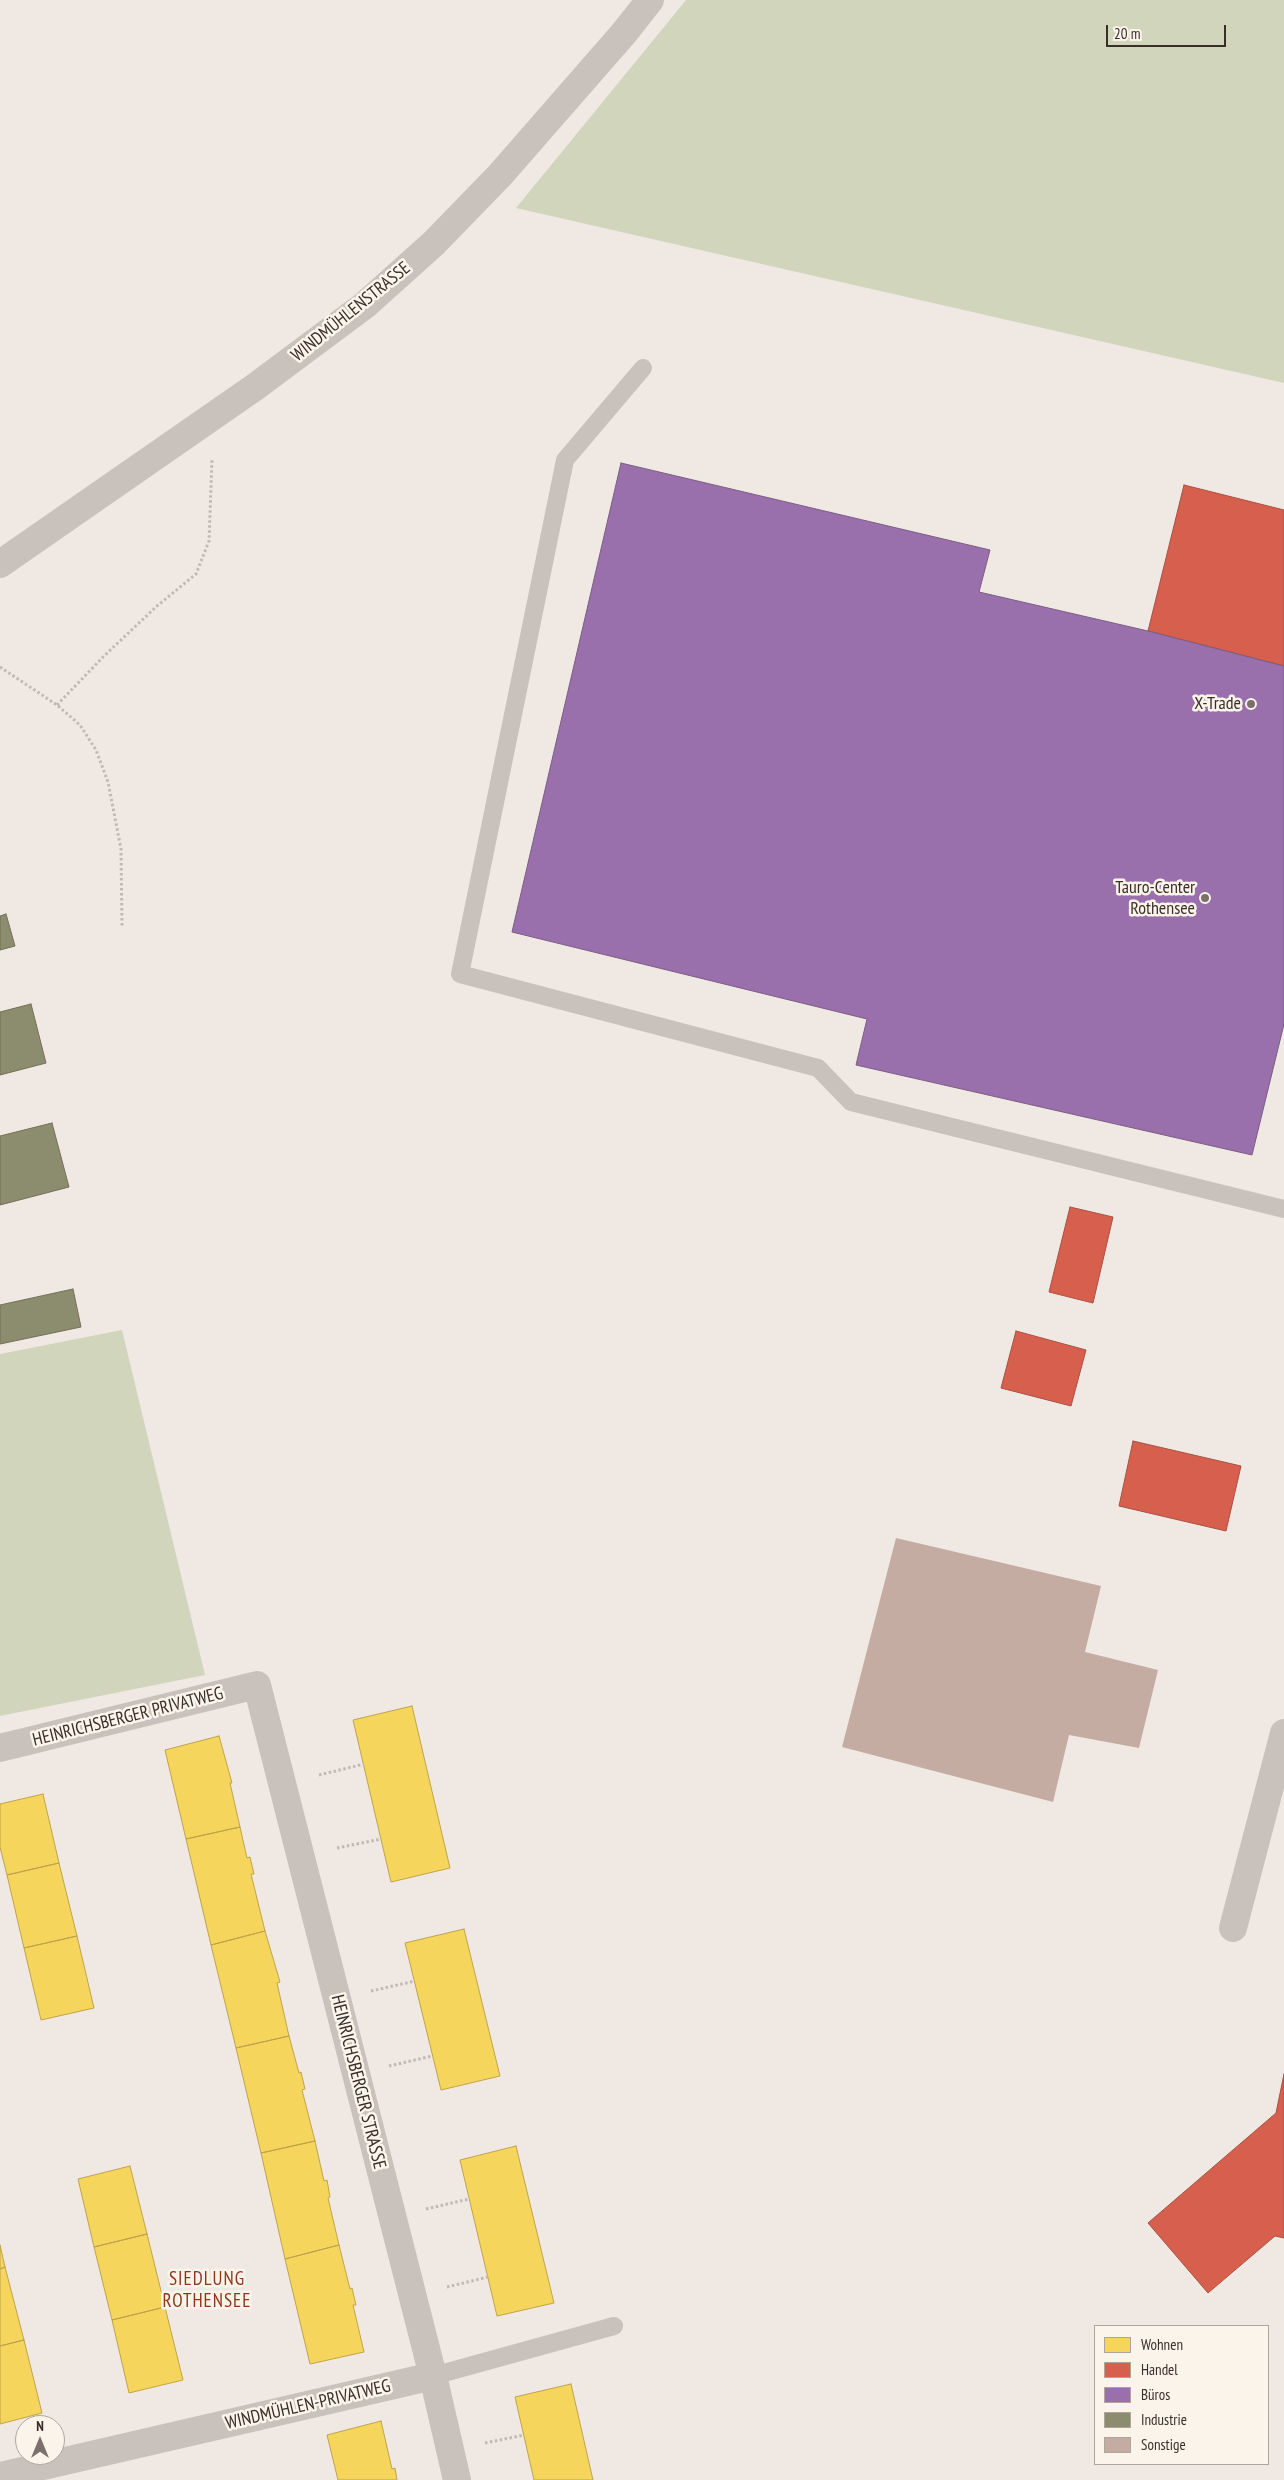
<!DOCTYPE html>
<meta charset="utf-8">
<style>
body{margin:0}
#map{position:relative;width:1284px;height:2480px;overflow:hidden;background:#f0e9e3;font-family:"PT Sans Narrow",sans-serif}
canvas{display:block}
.legend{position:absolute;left:1094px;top:2325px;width:175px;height:140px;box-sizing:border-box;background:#fbf4eb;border:1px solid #aea59d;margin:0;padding:6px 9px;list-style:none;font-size:15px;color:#3a2e29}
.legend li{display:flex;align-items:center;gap:10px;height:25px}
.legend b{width:25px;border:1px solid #aea59d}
.north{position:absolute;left:15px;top:2415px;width:50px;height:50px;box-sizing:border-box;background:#fbf4eb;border:1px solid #aea59d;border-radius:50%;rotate:0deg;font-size:14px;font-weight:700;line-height:20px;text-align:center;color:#3a2e29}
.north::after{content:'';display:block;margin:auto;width:18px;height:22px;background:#7a6f6a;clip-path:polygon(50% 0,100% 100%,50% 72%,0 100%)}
.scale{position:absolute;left:1106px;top:25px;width:120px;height:22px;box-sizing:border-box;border:2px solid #3a2e29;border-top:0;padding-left:6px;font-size:15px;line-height:18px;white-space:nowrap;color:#3a2e29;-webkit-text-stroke:4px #fbf4eb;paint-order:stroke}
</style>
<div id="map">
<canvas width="1284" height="2480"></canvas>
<ul class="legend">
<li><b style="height:14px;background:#f6d55c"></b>Wohnen</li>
<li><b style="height:14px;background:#d6604d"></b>Handel</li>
<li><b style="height:14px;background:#9970ab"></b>Büros</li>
<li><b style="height:14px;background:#8c8c6e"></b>Industrie</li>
<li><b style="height:14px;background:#c5aca3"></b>Sonstige</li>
</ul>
<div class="north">N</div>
<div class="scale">20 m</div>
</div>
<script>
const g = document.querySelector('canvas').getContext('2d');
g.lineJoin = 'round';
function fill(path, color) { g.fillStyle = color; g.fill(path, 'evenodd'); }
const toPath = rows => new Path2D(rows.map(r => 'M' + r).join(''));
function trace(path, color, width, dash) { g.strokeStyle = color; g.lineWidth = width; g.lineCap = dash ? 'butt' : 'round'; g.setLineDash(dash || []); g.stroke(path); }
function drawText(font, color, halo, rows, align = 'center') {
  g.font = font + ' "PT Sans Narrow",sans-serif'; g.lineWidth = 5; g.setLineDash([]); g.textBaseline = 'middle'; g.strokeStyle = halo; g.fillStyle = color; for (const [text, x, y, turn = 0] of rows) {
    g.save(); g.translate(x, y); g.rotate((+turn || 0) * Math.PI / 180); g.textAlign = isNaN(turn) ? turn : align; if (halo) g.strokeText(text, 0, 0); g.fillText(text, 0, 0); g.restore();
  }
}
fill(toPath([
 [686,0,1284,0,1284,383,516,208],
 [122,1330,205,1675,0,1716,0,1354]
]), '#d1d5bc');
const homes = toPath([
 [412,1706,450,1868,391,1882,353,1720,412,1706],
 [219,1736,232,1783,230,1783,240,1827,186,1839,165,1750,219,1736],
 [43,1794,59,1863,7,1875,0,1847,0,1804,43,1794],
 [240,1827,247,1858,250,1857,254,1874,251,1874,265,1931,211,1945,186,1839,240,1827],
 [59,1863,77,1936,24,1948,7,1875,59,1863],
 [464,1929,500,2076,441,2090,405,1943,464,1929],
 [265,1931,280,1982,277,1983,289,2036,236,2048,211,1945,265,1931],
 [77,1936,94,2008,41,2020,24,1948,77,1936],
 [289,2036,299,2073,301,2072,305,2089,302,2090,315,2141,261,2153,236,2048,289,2036],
 [315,2141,324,2181,327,2180,330,2197,328,2198,339,2245,285,2259,261,2153,315,2141],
 [516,2146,554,2303,497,2316,460,2160,516,2146],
 [130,2166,147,2234,94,2247,78,2179,130,2166],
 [147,2234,165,2307,112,2320,94,2247,147,2234],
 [0,2245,5,2267,0,2269,0,2245],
 [339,2245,350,2289,352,2288,356,2305,353,2305,364,2352,310,2364,285,2259,339,2245],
 [5,2267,24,2340,0,2346,0,2269,5,2267],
 [165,2307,183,2380,129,2393,112,2320,165,2307],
 [24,2340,42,2413,0,2424,0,2346,24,2340],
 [571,2384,593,2480,534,2480,515,2397,571,2384],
 [381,2421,392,2469,395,2468,397,2480,338,2480,327,2435,381,2421]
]);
fill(homes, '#f6d55c');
trace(homes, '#bea34d', 1);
const shops = toPath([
 [1184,485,1284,510,1284,666,1148,631,1184,485],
 [1070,1207,1113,1217,1093,1303,1049,1292,1070,1207],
 [1016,1331,1086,1350,1071,1406,1001,1388,1016,1331],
 [1133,1441,1241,1466,1226,1531,1119,1506,1133,1441],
 [1284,2074,1284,2238,1275,2236,1208,2293,1148,2223,1276,2113,1284,2074]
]);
fill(shops, '#d6604d');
trace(shops, '#a75142', 1);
const offices = toPath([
 [621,463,990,550,979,592,1148,631,1284,666,1284,1024,1252,1155,856,1065,867,1019,512,932,621,463]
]);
fill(offices, '#9970ab');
trace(offices, '#7c5c84', 1);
const industry = toPath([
 [6,914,15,946,0,950,0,916,6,914],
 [31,1004,46,1063,0,1075,0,1012,31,1004],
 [52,1123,69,1187,0,1205,0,1136,52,1123],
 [73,1289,81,1327,0,1344,0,1305,73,1289]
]);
fill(industry, '#8c8c6e');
trace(industry, '#737059', 1);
fill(toPath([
 [896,1538,1101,1586,1085,1652,1158,1670,1139,1748,1069,1735,1053,1802,842,1747]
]), '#c5aca3');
trace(toPath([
 [0,667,57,705,80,725,96,750,108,782,121,849,122,926],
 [57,705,104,656,157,606,196,574,209,541,212,459],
 [319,1775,364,1764],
 [337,1848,381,1839],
 [371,1991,415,1981],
 [389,2066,432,2056],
 [426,2209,469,2199],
 [447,2287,488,2277],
 [485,2443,524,2435]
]), '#c1bab4', 3, [2.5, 2.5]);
trace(toPath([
 [643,368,565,460,460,974,818,1068,851,1102,1284,1209],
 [433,2376,614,2326]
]), '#c9c1bb', 18);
trace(toPath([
 [0,564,255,387,365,305,434,243,500,175,624,33,650,0],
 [0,1748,257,1685,433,2376,457,2480],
 [1233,1928,1284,1733],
 [0,2476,433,2376]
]), '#c9c1bb', 28);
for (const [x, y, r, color] of [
 [1251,704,5,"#7a6f6a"],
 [1205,898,5,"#7a6f6a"]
]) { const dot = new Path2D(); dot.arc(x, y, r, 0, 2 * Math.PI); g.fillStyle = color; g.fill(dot); trace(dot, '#fbf4eb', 2); }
drawText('18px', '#3a2e29', '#fbf4eb', [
 ["WINDMÜHLENSTRASSE",351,312,-39],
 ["HEINRICHSBERGER PRIVATWEG",128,1717,-14],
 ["HEINRICHSBERGER STRASSE",358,2082,76],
 ["WINDMÜHLEN-PRIVATWEG",308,2405,-13]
]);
drawText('18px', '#3a2e29', '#fbf4eb', [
 ["X-Trade",1241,704],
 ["Tauro-Center",1195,888],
 ["Rothensee",1195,909]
], 'right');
g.letterSpacing = '1px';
drawText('19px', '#90351b', '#fbf4eb', [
 ["SIEDLUNG",207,2280],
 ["ROTHENSEE",207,2302]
]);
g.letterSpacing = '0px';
</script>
